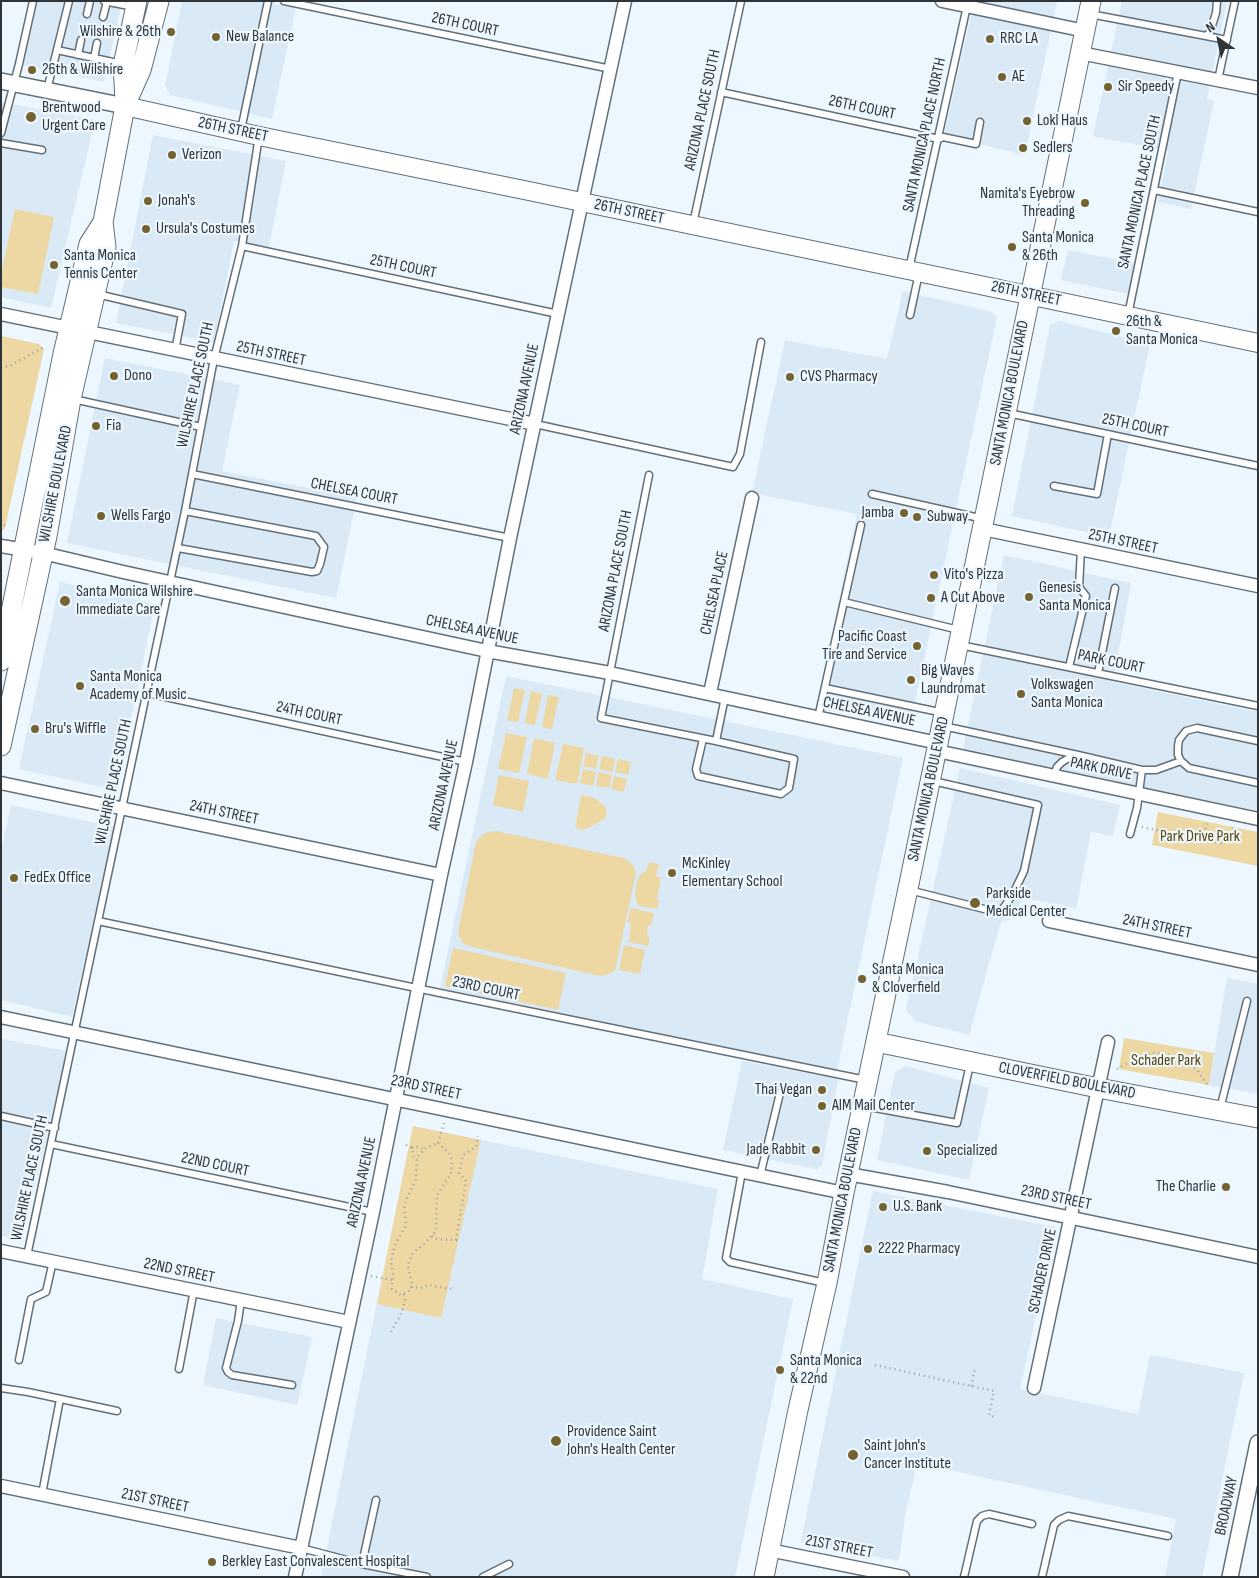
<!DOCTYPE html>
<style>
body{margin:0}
#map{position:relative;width:1259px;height:1578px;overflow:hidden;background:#ecf7ff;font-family:"Sofia Sans Condensed",sans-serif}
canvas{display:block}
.frame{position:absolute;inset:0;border:2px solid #2f3438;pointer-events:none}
.north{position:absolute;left:1194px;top:15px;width:50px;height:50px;-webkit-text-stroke:4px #ecf7ff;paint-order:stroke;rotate:326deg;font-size:14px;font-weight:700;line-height:20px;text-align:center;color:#2f3438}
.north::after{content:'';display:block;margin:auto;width:18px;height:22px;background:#2f3438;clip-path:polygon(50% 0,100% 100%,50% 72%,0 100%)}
</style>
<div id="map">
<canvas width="1259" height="1578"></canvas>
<div class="frame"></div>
<div class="north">N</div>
</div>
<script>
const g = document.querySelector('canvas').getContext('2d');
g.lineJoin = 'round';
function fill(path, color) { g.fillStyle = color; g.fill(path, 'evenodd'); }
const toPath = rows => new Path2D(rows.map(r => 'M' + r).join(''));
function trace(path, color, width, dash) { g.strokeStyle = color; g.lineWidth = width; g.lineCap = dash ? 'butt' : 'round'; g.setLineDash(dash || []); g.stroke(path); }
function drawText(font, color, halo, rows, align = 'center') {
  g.font = font + ' "Sofia Sans Condensed",sans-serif'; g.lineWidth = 4.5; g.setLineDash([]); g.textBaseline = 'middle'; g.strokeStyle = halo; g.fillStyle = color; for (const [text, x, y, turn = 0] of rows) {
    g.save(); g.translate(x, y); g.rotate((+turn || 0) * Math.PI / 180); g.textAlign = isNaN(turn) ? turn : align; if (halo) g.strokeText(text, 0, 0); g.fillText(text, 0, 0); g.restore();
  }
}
fill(toPath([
 [37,1,122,1,104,82,23,65],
 [182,1,275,1,275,4,296,7,272,119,170,95,165,85],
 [974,1,1057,1,1025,155,944,136],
 [1122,1,1227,1,1207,99,1214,101,1191,209,1158,202,1168,151,1093,136],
 [1,102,95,120,51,308,1,297],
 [153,135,286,161,269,247,234,241,214,342,116,323],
 [1068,250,1134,263,1128,294,1061,280],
 [903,291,992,312,997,317,911,720,818,700,857,514,752,493,785,340,887,359],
 [1059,321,1150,344,1109,537,1012,516,1050,325],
 [105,358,240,385,222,471,357,498,336,598,67,543],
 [1004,555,1131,583,1113,682,1258,712,1258,811,962,753],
 [60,582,155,604,116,790,19,769],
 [506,676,903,758,837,1070,440,988],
 [960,768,1120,805,1113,836,1091,832,1076,908,1024,898,1009,920,1001,921,969,1035,915,1021,906,1010],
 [11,805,114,827,72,1017,1,1000,1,850],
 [1227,978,1258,984,1258,1094,1209,1085],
 [1,1039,67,1051,22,1241,1,1236],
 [742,1061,838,1079,822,1166,817,1169,723,1150],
 [905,1066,989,1088,969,1180,877,1160,895,1072],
 [413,1126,718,1189,702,1279,793,1299,735,1577,321,1577],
 [873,1191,1055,1227,1020,1389,1138,1414,1150,1355,1244,1373,1202,1577,1165,1577,1176,1519,917,1463,905,1516,900,1555,897,1561,801,1541],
 [216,1318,312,1337,297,1405,203,1385]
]), '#d9e9f5');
fill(toPath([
 [15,209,54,217,38,294,1,287,1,274],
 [1,336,39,344,44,349,5,528,1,532],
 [514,688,525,690,518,722,507,720],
 [531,691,542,694,535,725,525,723],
 [548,695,559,697,552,729,542,727],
 [506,733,527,737,519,773,498,769],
 [534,738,555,743,548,779,527,774],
 [563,744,584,748,577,784,555,780],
 [586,753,599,756,596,769,583,766],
 [602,756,615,759,612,772,599,769],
 [618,759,631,762,628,775,615,772],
 [583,769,596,772,593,786,580,783],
 [599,772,612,775,609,788,596,786],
 [499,775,529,781,523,812,493,805],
 [614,776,627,779,624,792,611,789],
 [581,795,594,798,605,806,607,813,605,819,584,830,575,828],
 [1158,812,1258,832,1258,866,1152,845],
 [496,831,624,858,633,865,636,873,615,971,606,975,600,976,468,946,461,941,458,932,476,842,483,834,489,832],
 [649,862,659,864,656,876,661,878,657,899,659,900,657,909,638,906,635,896,636,885,640,875,646,871],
 [631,908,654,913,651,925,648,926,647,934,650,939,648,946,629,942,631,923,627,922],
 [624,945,645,950,640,974,619,970],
 [453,948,566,973,558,1010,445,986],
 [1124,1038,1214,1053,1209,1085,1119,1069],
 [413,1126,481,1140,441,1318,377,1304]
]), '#edd8a3');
const service = toPath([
 [104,1,134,7],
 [284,1,611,69],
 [87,14,90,1],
 [1090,14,1206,36,1210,32,1216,13,1217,1],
 [103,17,107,2],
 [1206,36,1227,40],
 [57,50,122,64],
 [78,55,81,40],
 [94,58,97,43],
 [1218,80,1235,1],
 [47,90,69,1],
 [721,92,939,139,943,137,976,144,980,122],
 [241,130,268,1],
 [1,133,19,64,33,1],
 [1,143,42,150],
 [1154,190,1258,212],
 [693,224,741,1],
 [242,246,558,314],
 [909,269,967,6],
 [97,294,182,314,175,351],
 [910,315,919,273],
 [1128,315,1178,72],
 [73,399,201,427],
 [1008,413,1258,466],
 [535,424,733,467,740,454,761,342],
 [192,474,510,538],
 [649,475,601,718,716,741,794,759,789,788,781,794,698,776,696,769,703,739],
 [1054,486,1097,494,1108,434],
 [872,494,984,519],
 [178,548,312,572,317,571,320,564,324,547,316,536,185,511],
 [844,602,959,630],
 [960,645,1258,706],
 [1069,667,1086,596,1079,587,1081,549],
 [1098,673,1115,588],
 [825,688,944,713],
 [147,693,466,762],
 [818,718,861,525],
 [943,726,1078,755],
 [716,741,725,697],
 [1258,741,1197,728,1186,731,1179,740,1178,746,1178,755,1181,761,1189,768,1258,783],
 [1054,776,1057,767,1062,762,1069,758,1078,755,1142,770,1156,770,1181,761],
 [1130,834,1137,808,1142,770],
 [909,890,1000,913,1013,894,1024,871,1038,805,933,781],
 [98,921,440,993,866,1080],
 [864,1106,957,1123,970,1064],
 [1220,1109,1247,1001],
 [1,1116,55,1128],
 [51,1144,373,1212],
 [742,1172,726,1258,730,1262,825,1283],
 [760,1176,780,1093],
 [27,1256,185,511,214,359,242,246,259,136],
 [241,1300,238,1321,226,1368,228,1372,232,1375,292,1385],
 [19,1360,31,1299,46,1292,53,1261],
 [179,1369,194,1290],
 [1,1388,28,1392,117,1411],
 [42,1494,60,1399],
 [301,1548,362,1564,427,1577],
 [362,1564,376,1500],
 [483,1577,509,1564],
 [964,1577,977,1521,982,1516,989,1514,1032,1524],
 [1042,1577,1054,1525,1059,1520,1068,1516,1168,1536]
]);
const minor = toPath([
 [942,1,1085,31],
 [1080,53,1258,88],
 [1,314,535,424],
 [983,529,1258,586],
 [1,546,43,553,123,572,487,651,610,673,938,743],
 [710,693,752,498],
 [937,751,1258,819],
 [1,783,441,875],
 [1049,921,1258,965],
 [1,1017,844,1193],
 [848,1174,948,1192,1258,1257],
 [1,1251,349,1322],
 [1034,1388,1108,1042],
 [1,1486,301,1548],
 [769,1550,903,1577],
 [295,1577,373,1212,441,875,466,762,510,538,625,1]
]);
const tertiary = toPath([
 [1,81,125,106],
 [1230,1577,1258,1443]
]);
const secondary = toPath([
 [125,106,259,136,524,190,1258,343]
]);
const primary = toPath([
 [125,100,123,65,137,1],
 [1,661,63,354,89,244,103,222],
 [1,746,47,536,71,399,106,247,103,222,125,106,141,70,159,1],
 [876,1042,1098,1088,1258,1118],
 [764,1577,798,1410,827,1283,844,1193,910,879,1091,1]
]);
trace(service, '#636f78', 9);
trace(minor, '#636f78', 15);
trace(tertiary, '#636f78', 18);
trace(secondary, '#636f78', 20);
trace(primary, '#636f78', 21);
trace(toPath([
 [1,368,11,365,44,347],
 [1,521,6,528],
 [1142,827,1224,844,1227,832,1231,833,1233,827],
 [1203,839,1207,822],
 [1117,1069,1143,1055,1151,1053,1163,1053,1186,1060,1197,1070,1209,1087],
 [438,1143,448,1152,452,1159,451,1174,437,1195,436,1231,424,1244,413,1253,410,1259,408,1266,412,1285,411,1290,401,1295,392,1289,393,1274,391,1262,394,1247,406,1225,404,1205,416,1179,417,1157,426,1148,438,1143],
 [438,1143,444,1123],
 [406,1145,412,1148,414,1158,416,1160],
 [412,1148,417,1147,424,1149],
 [432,1236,436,1239,456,1240,466,1181,459,1173,463,1155,476,1147,478,1136],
 [371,1276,392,1280],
 [411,1287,420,1288,429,1285,452,1289],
 [391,1332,402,1312,405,1300,404,1294],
 [875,1365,994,1391,989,1415,997,1418],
 [971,1386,975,1368]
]), '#969ea4', 2.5, [1, 4]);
trace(service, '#fff', 6);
trace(minor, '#fff', 12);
trace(tertiary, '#fff', 15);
trace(secondary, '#fff', 18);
trace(primary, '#fff', 19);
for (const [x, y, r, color] of [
 [171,32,5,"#746230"],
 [216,37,5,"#746230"],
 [990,39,5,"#746230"],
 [32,70,5,"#746230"],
 [1002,77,5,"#746230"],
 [1108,87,5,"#746230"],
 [31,117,6,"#746230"],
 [1027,121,5,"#746230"],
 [1023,148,5,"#746230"],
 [172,155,5,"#746230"],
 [148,201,5,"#746230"],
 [1085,203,5,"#746230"],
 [146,229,5,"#746230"],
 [1012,247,5,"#746230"],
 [54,265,5,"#746230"],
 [1116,331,5,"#746230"],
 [114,376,5,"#746230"],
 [790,377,5,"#746230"],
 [96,426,5,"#746230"],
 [904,513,5,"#746230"],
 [101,516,5,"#746230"],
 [917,517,5,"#746230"],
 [934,575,5,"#746230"],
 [1029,597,5,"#746230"],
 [931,598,5,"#746230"],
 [65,601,6,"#746230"],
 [917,646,5,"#746230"],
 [911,680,5,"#746230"],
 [80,686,5,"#746230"],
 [1021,694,5,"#746230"],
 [35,729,5,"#746230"],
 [672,873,5,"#746230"],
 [14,878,5,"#746230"],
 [975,903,6,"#746230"],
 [862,979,5,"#746230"],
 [822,1090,5,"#746230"],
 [822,1106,5,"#746230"],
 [816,1150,5,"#746230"],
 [927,1151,5,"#746230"],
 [1226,1187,5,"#746230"],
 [883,1207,5,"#746230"],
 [868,1249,5,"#746230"],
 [780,1370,5,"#746230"],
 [556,1441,6,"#746230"],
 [853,1455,6,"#746230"],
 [212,1562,5,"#746230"]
]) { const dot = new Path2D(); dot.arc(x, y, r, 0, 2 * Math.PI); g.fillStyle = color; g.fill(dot); trace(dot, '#ecf7ff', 2); }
drawText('16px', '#2f3438', '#ecf7ff', [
 ["26TH COURT",465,25,12],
 ["26TH COURT",862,108,12],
 ["ARIZONA PLACE SOUTH",703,110,-78],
 ["26TH STREET",233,130,12],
 ["SANTA MONICA PLACE NORTH",925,135,-78],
 ["SANTA MONICA PLACE SOUTH",1140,192,-78],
 ["26TH STREET",629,212,12],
 ["25TH COURT",403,267,12],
 ["26TH STREET",1026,294,12],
 ["25TH STREET",271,354,12],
 ["WILSHIRE PLACE SOUTH",196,385,-78],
 ["ARIZONA AVENUE",525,389,-78],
 ["SANTA MONICA BOULEVARD",1010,393,-79],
 ["25TH COURT",1135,426,12],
 ["WILSHIRE BOULEVARD",56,484,-79],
 ["CHELSEA COURT",354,492,11],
 ["25TH STREET",1123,542,12],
 ["ARIZONA PLACE SOUTH",616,571,-79],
 ["CHELSEA PLACE",715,593,-78],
 ["CHELSEA AVENUE",472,630,12],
 ["PARK COURT",1111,662,12],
 ["CHELSEA AVENUE",869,712,12],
 ["24TH COURT",309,714,12],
 ["PARK DRIVE",1101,769,12],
 ["WILSHIRE PLACE SOUTH",114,782,-78],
 ["ARIZONA AVENUE",444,785,-78],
 ["SANTA MONICA BOULEVARD",929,789,-78],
 ["24TH STREET",224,813,12],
 ["24TH STREET",1157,927,12],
 ["23RD COURT",486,989,12],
 ["CLOVERFIELD BOULEVARD",1067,1081,11],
 ["23RD STREET",426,1088,12],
 ["22ND COURT",215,1165,12],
 ["WILSHIRE PLACE SOUTH",30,1178,-78],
 ["ARIZONA AVENUE",362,1182,-78],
 ["23RD STREET",1056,1198,12],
 ["SANTA MONICA BOULEVARD",843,1200,-79],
 ["22ND STREET",179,1271,12],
 ["SCHADER DRIVE",1043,1271,-78],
 ["21ST STREET",155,1501,12],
 ["BROADWAY",1227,1506,-78],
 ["21ST STREET",839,1547,11]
]);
drawText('16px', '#2f3438', '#ecf7ff', [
 ["Wilshire & 26th",161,32,"right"],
 ["New Balance",226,37],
 ["RRC LA",1000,39],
 ["26th & Wilshire",42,70],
 ["AE",1012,77],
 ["Sir Speedy",1118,87],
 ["Brentwood",42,108],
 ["Urgent Care",42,126],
 ["Lokl Haus",1037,121],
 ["Sedlers",1033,148],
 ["Verizon",182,155],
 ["Namita's Eyebrow",1075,194,"right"],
 ["Threading",1075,212,"right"],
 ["Jonah's",158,201],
 ["Ursula's Costumes",156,229],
 ["Santa Monica",1022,238],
 ["& 26th",1022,256],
 ["Santa Monica",64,256],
 ["Tennis Center",64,274],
 ["26th &",1126,322],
 ["Santa Monica",1126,340],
 ["Dono",124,376],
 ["CVS Pharmacy",800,377],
 ["Fia",106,426],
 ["Jamba",894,513,"right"],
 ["Wells Fargo",111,516],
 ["Subway",927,517],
 ["Vito's Pizza",944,575],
 ["Genesis",1039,588],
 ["Santa Monica",1039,606],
 ["Santa Monica Wilshire",76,592],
 ["Immediate Care",76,610],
 ["A Cut Above",941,598],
 ["Pacific Coast",907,637,"right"],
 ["Tire and Service",907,655,"right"],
 ["Big Waves",921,671],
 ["Laundromat",921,689],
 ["Santa Monica",90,677],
 ["Academy of Music",90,695],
 ["Volkswagen",1031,685],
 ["Santa Monica",1031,703],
 ["Bru's Wiffle",45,729],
 ["McKinley",682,864],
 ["Elementary School",682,882],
 ["FedEx Office",24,878],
 ["Parkside",986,894],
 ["Medical Center",986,912],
 ["Santa Monica",872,970],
 ["& Cloverfield",872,988],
 ["Thai Vegan",812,1090,"right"],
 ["AIM Mail Center",832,1106],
 ["Jade Rabbit",806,1150,"right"],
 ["Specialized",937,1151],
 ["The Charlie",1216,1187,"right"],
 ["U.S. Bank",893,1207],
 ["2222 Pharmacy",878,1249],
 ["Santa Monica",790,1361],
 ["& 22nd",790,1379],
 ["Providence Saint",567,1432],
 ["John's Health Center",567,1450],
 ["Saint John's",864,1446],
 ["Cancer Institute",864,1464],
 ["Berkley East Convalescent Hospital",222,1562]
], 'left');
drawText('16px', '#574300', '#ecf7ff', [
 ["Park Drive Park",1200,837],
 ["Schader Park",1166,1061]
]);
</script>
